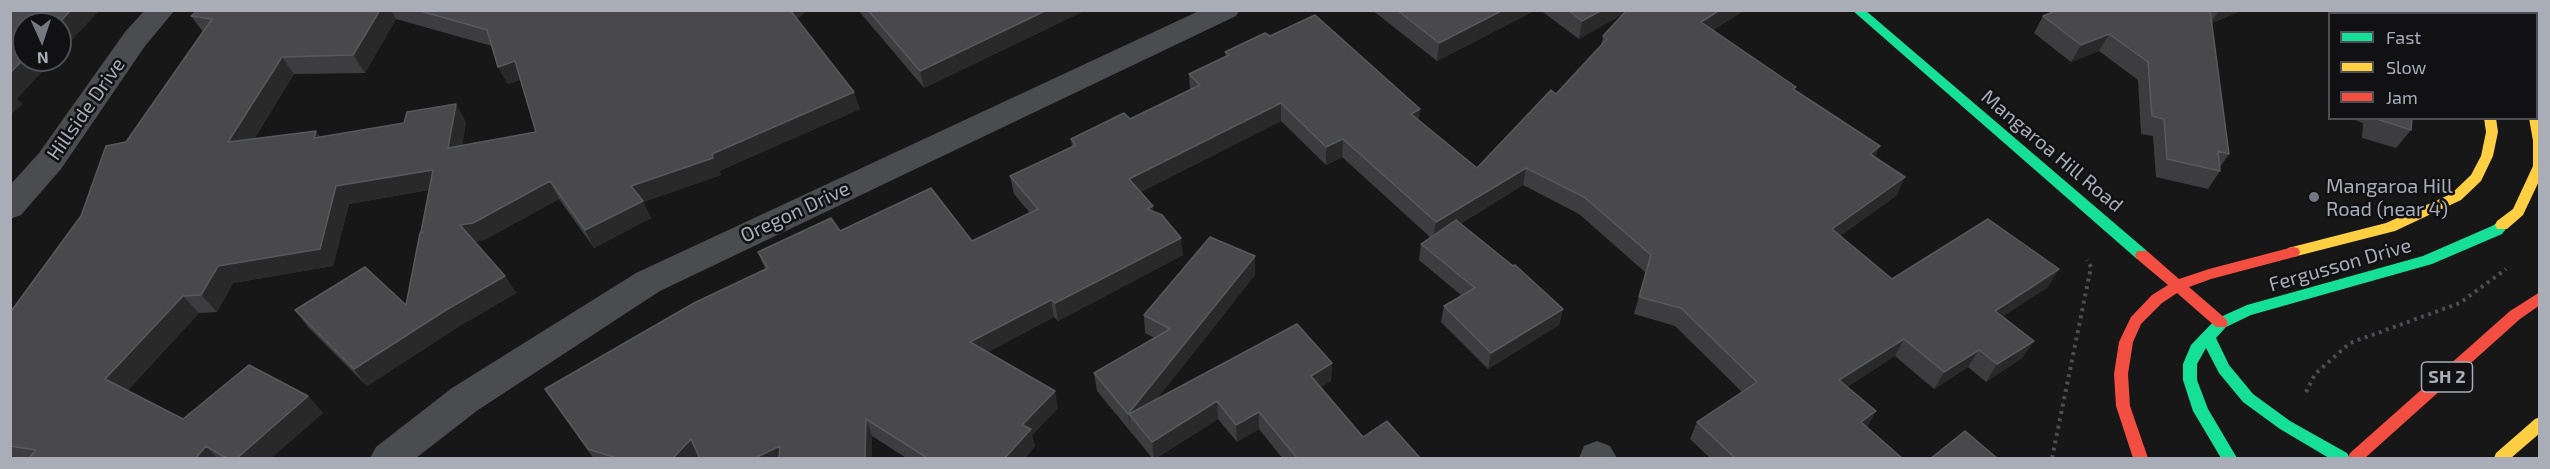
<!DOCTYPE html>
<style>
body{margin:0}
#map{position:relative;width:2550px;height:469px;overflow:hidden;background:#171717;font-family:"Exo 2",sans-serif}
canvas{display:block}
.frame{position:absolute;inset:0;border:12px solid #a8adb8;pointer-events:none}
.legend{position:absolute;left:2328px;top:12px;width:210px;height:108px;box-sizing:border-box;background:#111113;border:2px solid #4d4f55;margin:0;padding:8px 10px;list-style:none;font-size:18px;color:#a8adb8}
.legend li{display:flex;align-items:center;gap:12px;height:30px}
.legend b{width:30px;border:2px solid #4d4f55}
.north{position:absolute;left:12px;top:12px;width:60px;height:60px;box-sizing:border-box;background:#111113;border:2px solid #4d4f55;border-radius:50%;rotate:177deg;font-size:16px;font-weight:700;line-height:24px;text-align:center;color:#a8adb8}
.north::after{content:'';display:block;margin:auto;width:21px;height:27px;background:#757880;clip-path:polygon(50% 0,100% 100%,50% 72%,0 100%)}
</style>
<div id="map">
<canvas width="2550" height="469"></canvas>
<div class="frame"></div>
<ul class="legend">
<li><b style="height:8px;background:#16e098"></b>Fast</li>
<li><b style="height:8px;background:#ffcf43"></b>Slow</li>
<li><b style="height:8px;background:#f24e42"></b>Jam</li>
</ul>
<div class="north">N</div>
</div>
<script>
const g = document.querySelector('canvas').getContext('2d');
g.lineJoin = 'round';
const toPath = rows => new Path2D(rows.map(r => 'M' + r).join(''));
function trace(path, color, width, dash) { g.strokeStyle = color; g.lineWidth = width; g.lineCap = dash ? 'butt' : 'round'; g.setLineDash(dash || []); g.stroke(path); }
function fill(path, color) { g.fillStyle = color; g.fill(path, 'evenodd'); }
function drawText(font, color, halo, rows, align = 'center') {
  g.font = font + ' "Exo 2",sans-serif'; g.lineWidth = 5; g.setLineDash([]); g.textBaseline = 'middle'; g.strokeStyle = halo; g.fillStyle = color; for (const [text, x, y, turn = 0] of rows) {
    g.save(); g.translate(x, y); g.rotate((+turn || 0) * Math.PI / 180); g.textAlign = isNaN(turn) ? turn : align; if (halo) g.strokeText(text, 0, 0); g.fillText(text, 0, 0); g.restore();
  }
}
trace(toPath([
 [2306,392,2315,374,2350,343,2460,303,2506,269],
 [2052,458,2091,267,2087,260]
]), '#4d4e52', 4, [3, 4.5]);
fill(toPath([
 [145,10,175,10,145,46,61,169,21,215,10,219,10,185,39,153,125,32,145,10],
 [1201,10,1240,10,1236,16,660,291,478,410,416,458,370,458,376,447,452,388,636,273,1201,10],
 [1597,441,1610,446,1617,458,1579,458,1584,446,1597,441]
]), '#4b4c50');
fill(toPath([
 [1852,10,1865,10,2147,251,2149,255,2147,259,2137,259,1852,10],
 [2502,220,2509,225,2502,234,2432,264,2251,315,2226,327,2216,338,2229,365,2253,394,2290,421,2347,453,2350,458,2329,458,2280,429,2243,402,2219,373,2206,348,2197,364,2197,380,2208,409,2237,458,2221,458,2193,411,2183,380,2183,364,2191,345,2216,319,2247,305,2423,256,2492,226,2502,220]
]), '#16e098');
fill(toPath([
 [2536,114,2540,115,2540,179,2523,215,2507,229,2497,229,2495,225,2497,221,2513,209,2533,166,2533,141,2529,118,2536,118,2536,114],
 [2484,118,2496,118,2498,132,2493,156,2481,181,2461,200,2395,231,2293,257,2288,256,2286,252,2288,248,2386,223,2451,194,2471,175,2481,156,2486,132,2484,118],
 [2540,417,2540,433,2511,458,2494,458,2496,453,2535,419,2540,417]
]), '#ffcf43');
fill(toPath([
 [2482,10,2494,10,2495,14,2483,14,2482,10],
 [2293,247,2298,248,2300,252,2298,256,2211,279,2189,287,2226,319,2228,323,2226,327,2216,327,2177,293,2162,303,2141,324,2133,342,2128,374,2130,406,2148,458,2133,458,2116,406,2114,374,2119,342,2131,317,2152,295,2168,285,2137,259,2135,255,2137,251,2147,251,2179,279,2209,269,2293,247],
 [2540,292,2540,305,2520,319,2365,458,2348,458,2350,453,2510,311,2540,292]
]), '#f24e42');
fill(toPath([
 [198,10,808,10,797,19,860,109,719,171,721,175,643,202,651,218,594,248,559,199,484,240,475,242,505,276,516,293,458,327,367,386,308,327,295,310,406,305,429,190,349,204,333,266,233,283,217,312,199,313,127,391,183,419,308,396,323,413,270,459,10,459,10,310,12,310,81,216,126,142,203,32,191,16],
 [396,19,492,46,498,67,508,84,520,80,536,132,462,145,466,122,320,137,316,131,254,139,294,74,365,73],
 [858,10,1086,10,924,88],
 [1372,10,1536,10,1437,61],
 [1540,10,1745,10,1713,30,1795,90,1875,157,1897,195,1840,236,1892,279,2048,287,2003,316,2034,341,2022,358,1986,382,1968,367,1934,389,1895,356,1847,387,1867,428,1903,459,1711,459,1690,439,1697,422,1742,392,1675,326,1634,314,1646,273,1579,214,1523,185,1460,224,1563,309,1559,325,1488,369,1441,322,1444,306,1462,296,1419,260,1421,244,1430,237,1342,157,1326,165,1281,121,1141,192,1183,255,1058,321,1054,317,988,352,1058,408,1032,435,1035,446,1024,459,908,459,872,436,872,459,700,459,699,457,697,459,594,459,545,389,765,269,758,252,840,231,972,241,1030,213,1014,194,1010,176,1072,147,1071,139,1130,119,1190,90,1189,74,1226,57,1225,52,1270,36,1419,120,1477,168,1556,94,1601,46,1603,36,1623,14,1579,39],
 [2057,10,2243,10,2212,23,2229,154,2220,167,2220,171,2208,189,2156,177,2153,136,2141,134,2138,80,2099,51,2071,62,2034,33,2043,16],
 [2350,118,2412,118,2411,130,2396,148,2362,138,2363,123],
 [1255,275,1156,400,1332,363,1331,381,1320,387,1363,437,1421,459,1283,459,1259,429,1237,442,1218,419,1155,459,1153,459,1097,391,1094,373,1155,338,1145,333,1144,315]
]), '#3d3d3f');
fill(toPath([
 [71,10,100,10,60,53,60,24,58,24],
 [380,10,391,10,396,19,365,73,353,55],
 [788,10,808,10,792,23],
 [1047,10,1086,10,924,88,920,71],
 [1503,10,1536,10,1437,61,1439,43],
 [1602,10,1631,10,1579,39,1582,21],
 [1720,10,1745,10,1696,40,1701,22],
 [2219,10,2243,10,2211,23],
 [2109,34,2099,51,2071,62,2081,45],
 [282,57,294,74,241,159,228,142],
 [24,60,53,60,17,99,23,104,10,115,10,73],
 [515,61,524,79,508,84,498,67],
 [854,92,860,109,719,171,721,175,643,202,651,218,594,248,585,230,631,186,712,154],
 [1281,103,1281,121,1131,197,1129,179],
 [456,104,466,122,459,165,448,148],
 [1420,109,1418,127,1411,114],
 [316,131,328,149,314,138],
 [1343,139,1342,157,1326,165,1326,147],
 [1880,146,1872,164,1870,154],
 [1526,168,1523,185,1433,240,1436,222],
 [433,170,444,187,349,204,333,266,233,283,217,312,201,295,218,266,336,186],
 [1905,177,1897,195,1824,247,1832,229],
 [550,181,559,199,484,240,471,243,460,225],
 [1153,206,1155,223,1147,209],
 [1181,238,1183,255,1058,321,1055,303],
 [1255,256,1255,275,1137,424,1129,414,1131,431,1128,414],
 [2059,269,2048,287,1985,328,1995,311],
 [505,276,516,293,458,327,367,386,354,369,446,310],
 [183,296,199,313,123,396,105,379],
 [1051,300,1054,317,975,359,970,342],
 [1563,309,1559,325,1488,369,1491,353],
 [1904,339,1895,356,1831,397,1839,380],
 [2034,341,2022,358,1986,382,1997,364],
 [1979,350,1968,367,1934,389,1944,372],
 [1332,363,1331,381,1310,393,1311,376],
 [1055,391,1058,408,1032,435,1035,446,1024,459,1004,459,1022,425],
 [308,396,323,413,270,459,236,459],
 [1217,401,1218,419,1154,459,1152,442],
 [1876,411,1867,428,1861,422],
 [1259,412,1259,429,1237,442,1236,425],
 [866,419,872,436,872,459,865,459],
 [691,439,700,456,697,459,672,459],
 [206,446,218,459,195,459],
 [780,446,786,459,753,459]
]), '#29292a');
const building = toPath([
 [10,10,71,10,58,24,24,24,24,59,10,73,10,10],
 [198,10,380,10,353,55,282,57,228,142,316,131,314,138,404,123,407,112,456,104,448,148,536,132,515,61,498,67,487,30,417,10,790,10,854,92,712,154,713,158,631,186,643,201,585,230,550,181,473,223,460,225,505,276,446,310,354,369,295,310,365,267,406,305,420,233,423,232,421,232,433,170,336,186,320,249,218,266,201,295,183,296,105,379,183,419,249,365,308,396,236,459,228,459,206,446,195,459,28,459,36,450,10,446,10,310,12,310,81,216,106,146,126,142,212,19,191,16,198,10],
 [868,10,1047,10,920,71,868,10],
 [1397,10,1503,10,1439,43,1397,10],
 [1568,10,1602,10,1582,21,1568,10],
 [1627,10,1720,10,1701,22,1796,87,1793,89,1880,146,1870,154,1905,177,1832,229,1892,279,1988,219,2059,269,1995,311,2034,341,1997,364,1979,350,1944,372,1904,339,1839,380,1876,411,1861,422,1903,459,1736,459,1697,422,1757,382,1681,308,1639,297,1651,255,1584,197,1526,168,1436,222,1343,139,1326,147,1281,103,1129,179,1153,206,1147,209,1162,215,1181,238,1055,303,1051,300,970,342,1055,391,1022,425,1031,429,1004,459,929,459,866,419,865,459,779,459,780,446,753,459,700,459,691,439,672,459,620,459,588,449,545,389,694,303,768,268,758,252,831,218,840,231,931,188,972,241,1038,209,1010,176,1076,145,1071,139,1124,113,1130,119,1200,85,1189,74,1229,55,1225,52,1265,33,1270,36,1315,15,1420,109,1411,114,1477,168,1551,90,1556,94,1607,39,1603,36,1627,10],
 [2057,10,2210,10,2229,154,2218,151,2220,171,2167,159,2164,119,2152,116,2148,62,2109,34,2081,45,2043,16,2057,10],
 [2377,118,2412,118,2411,130,2377,119,2377,118],
 [1456,220,1513,266,1515,265,1563,309,1491,353,1444,306,1475,288,1421,244,1456,220],
 [1210,237,1255,256,1128,414,1094,373,1170,329,1144,315,1210,237],
 [1297,324,1332,363,1311,376,1363,437,1387,421,1421,459,1298,459,1259,412,1236,425,1217,401,1152,442,1129,414,1297,324],
 [1965,431,1998,459,1930,459,1965,431]
]);
fill(building, '#49494c');
trace(building, '#58595d', 1.5);
for (const [x, y, r, color] of [
 [2314,197,6,"#757880"]
]) { const dot = new Path2D(); dot.arc(x, y, r, 0, 2 * Math.PI); g.fillStyle = color; g.fill(dot); trace(dot, '#111113', 2); }
for (const [x, y, w] of [
 [2447,377,51]
]) { const box = new Path2D(); box.roundRect(x - w / 2, y - 15, w, 30, 4.5); g.fillStyle = '#111113'; g.fill(box); trace(box, '#a8adb8', 1.5); }
drawText('bold 18px', '#a8adb8', null, [
 ["SH 2",2447,377]
]);
drawText('20px', '#a8adb8', '#111113', [
 ["Hillside Drive",86,109,-55],
 ["Mangaroa Hill Road",2052,151,40],
 ["Oregon Drive",795,212,-25],
 ["Fergusson Drive",2340,265,-16]
]);
drawText('20px', '#a8adb8', '#111113', [
 ["Mangaroa Hill",2326,186],
 ["Road (near 4)",2326,209]
], 'left');
</script>
